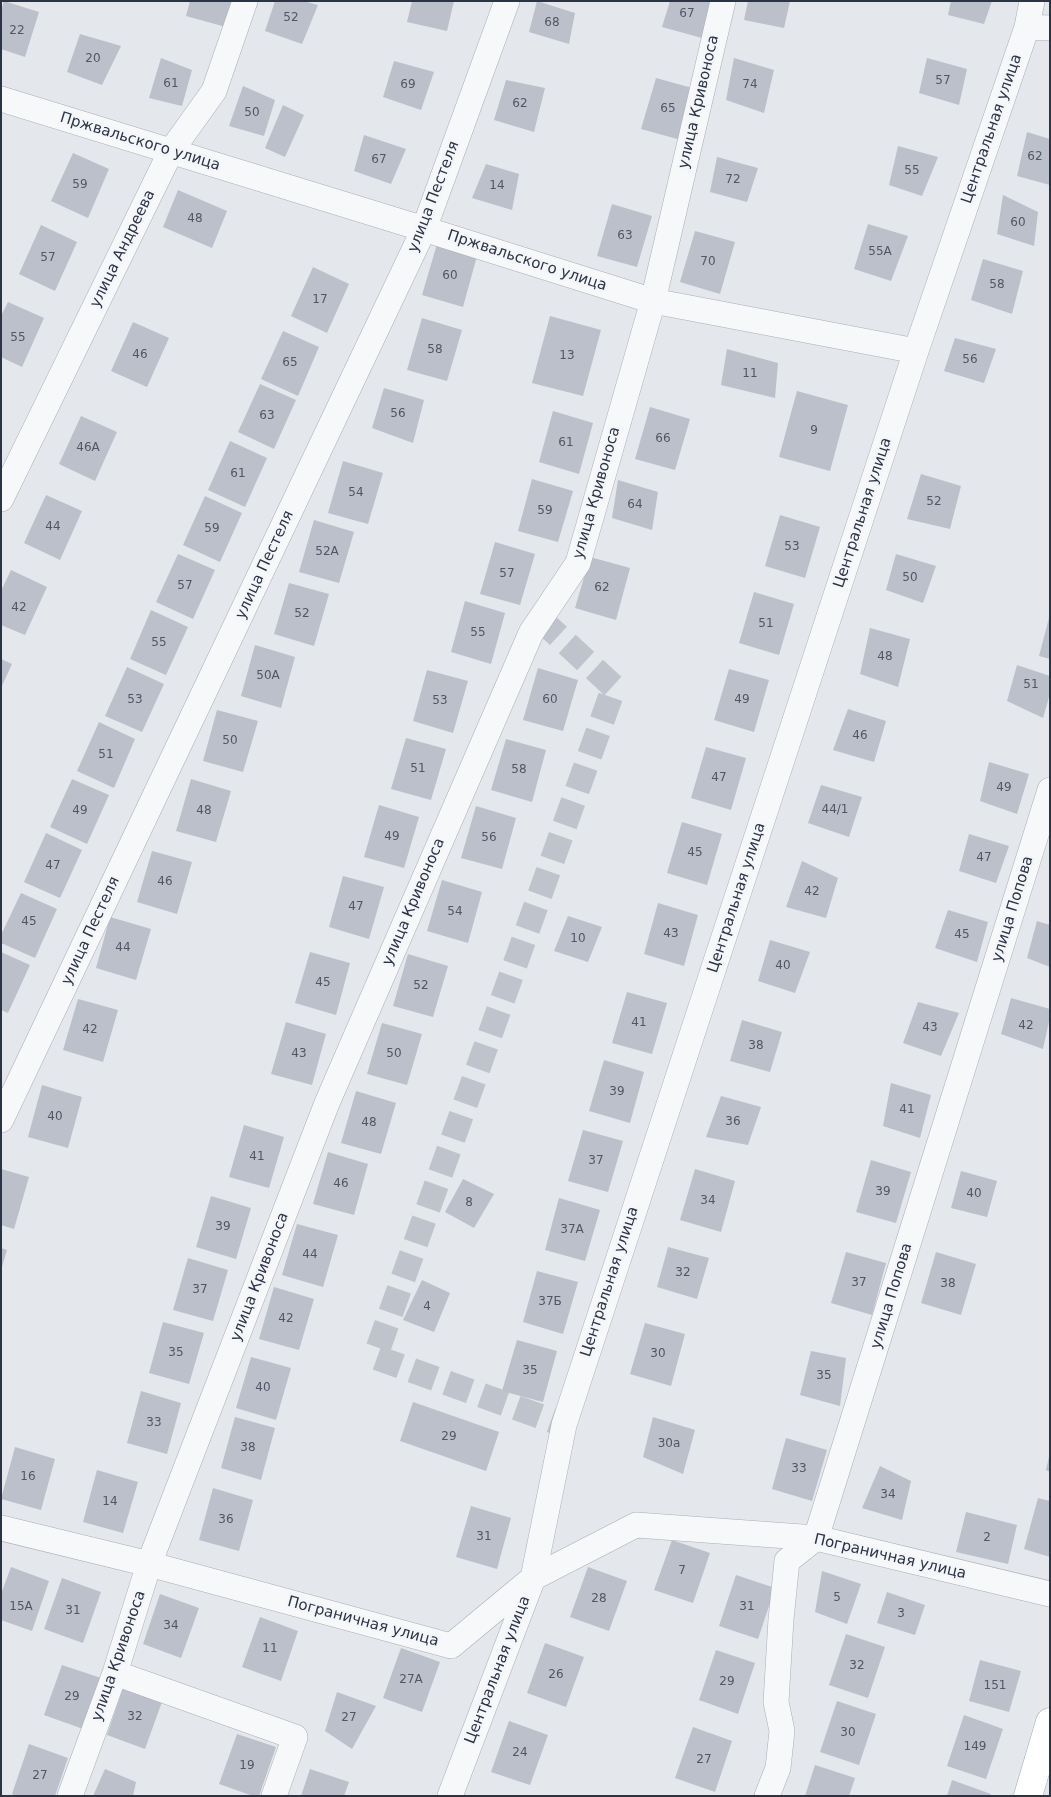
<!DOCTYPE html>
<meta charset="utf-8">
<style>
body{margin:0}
#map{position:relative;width:1051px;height:1797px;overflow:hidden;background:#e4e7ec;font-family:"DejaVu Sans",sans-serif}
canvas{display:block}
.frame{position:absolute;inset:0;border:2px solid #2b3445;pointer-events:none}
</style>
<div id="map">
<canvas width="1051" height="1797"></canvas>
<div class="frame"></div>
</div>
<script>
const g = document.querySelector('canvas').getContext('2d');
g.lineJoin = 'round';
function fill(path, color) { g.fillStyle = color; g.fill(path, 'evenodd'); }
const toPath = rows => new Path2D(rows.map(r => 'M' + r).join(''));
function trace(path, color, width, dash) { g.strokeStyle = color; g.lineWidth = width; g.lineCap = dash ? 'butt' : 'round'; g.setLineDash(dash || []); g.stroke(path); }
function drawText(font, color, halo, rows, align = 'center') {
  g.font = font + ' "DejaVu Sans",sans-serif'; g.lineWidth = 5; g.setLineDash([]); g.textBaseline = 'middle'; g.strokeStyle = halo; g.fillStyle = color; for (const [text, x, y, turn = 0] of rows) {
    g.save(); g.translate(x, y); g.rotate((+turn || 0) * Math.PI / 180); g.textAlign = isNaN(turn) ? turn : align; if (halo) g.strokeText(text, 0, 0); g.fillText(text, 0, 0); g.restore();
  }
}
fill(toPath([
 [4,1,39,12,25,57,1,49,1,11],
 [190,1,234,1,226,27,186,16],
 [275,1,303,1,318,5,302,44,265,31],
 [412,1,454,1,447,31,407,22],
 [537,1,575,13,569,44,529,32],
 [670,1,711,1,702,38,662,27],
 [748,1,790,1,784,28,744,20],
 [951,1,992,1,984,24,948,15],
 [80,34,121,46,102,85,67,72],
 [161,58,192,70,182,106,149,98],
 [734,58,774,70,764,113,726,100],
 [927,58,967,69,959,105,919,93],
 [394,61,434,72,421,110,383,97],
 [656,78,696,89,681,140,641,129],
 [506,80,545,88,534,132,494,120],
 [243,86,275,100,264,136,229,126],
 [283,105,304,115,285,157,265,148],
 [1027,132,1050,139,1050,185,1017,176],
 [364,135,406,149,391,184,354,171],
 [898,146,938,157,922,196,889,185],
 [73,153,109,169,88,218,51,201],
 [717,157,758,168,747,202,710,192],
 [486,164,519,174,512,210,472,198],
 [178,190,227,211,212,248,163,227],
 [1003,195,1038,212,1034,246,997,234],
 [612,204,652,216,637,267,597,256],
 [868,224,908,236,891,281,854,269],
 [41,225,77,242,55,291,19,274],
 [695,231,735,242,720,294,680,282],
 [437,244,477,256,463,307,422,295],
 [983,259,1023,271,1012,314,971,300],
 [313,267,349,284,327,333,291,316],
 [8,302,44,318,22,367,1,357,1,316],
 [550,316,601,330,583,396,532,383],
 [422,318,462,330,447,381,407,370],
 [133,322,169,338,147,387,111,371],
 [283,331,319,347,298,396,261,379],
 [955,338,996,349,984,383,944,371],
 [727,349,778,363,775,398,721,385],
 [260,384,296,400,274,449,238,432],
 [384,388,424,400,413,443,372,428],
 [797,391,848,405,830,471,779,457],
 [650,407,690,419,675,470,635,459],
 [553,411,593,423,579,474,539,462],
 [81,416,117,432,95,481,59,464],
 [230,441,267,458,245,507,208,490],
 [343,461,383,473,368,524,328,513],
 [921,474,961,486,950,529,907,519],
 [532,479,573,491,558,542,518,531],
 [618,480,658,492,652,530,612,518],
 [46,495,82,511,60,560,24,543],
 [205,496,242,513,220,562,183,545],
 [780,515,820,527,805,578,765,566],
 [314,520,354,532,339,583,299,572],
 [495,542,535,554,520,605,480,594],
 [178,554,215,570,193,619,156,602],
 [896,554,936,566,923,603,886,590],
 [590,557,630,568,616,620,575,608],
 [11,570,47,587,25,635,1,625,1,591],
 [289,583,329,594,314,646,274,634],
 [754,592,794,604,779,655,739,643],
 [465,601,505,613,491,664,451,652],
 [151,610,188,627,166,675,130,659],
 [1049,618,1050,618,1050,659,1039,656],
 [870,628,910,639,898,687,860,674],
 [255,645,295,657,281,708,241,696],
 [1,659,12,664,1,688],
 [1017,665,1050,676,1050,694,1043,718,1007,701],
 [127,667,164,684,142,732,105,716],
 [538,668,578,680,563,731,523,720],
 [729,669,769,680,754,732,714,720],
 [427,670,468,681,453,733,413,721],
 [848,709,886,721,874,762,833,750],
 [217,710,258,721,243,772,203,761],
 [99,722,135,739,114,788,77,771],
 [406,738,446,749,431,800,391,789],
 [506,739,546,750,532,802,491,790],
 [706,747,746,758,731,810,691,798],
 [989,762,1029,774,1017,814,980,801],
 [72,779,109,795,87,844,50,827],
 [191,779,231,791,216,842,176,831],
 [821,785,862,797,849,837,808,823],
 [379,805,419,817,404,868,364,857],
 [476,806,516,818,502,869,461,858],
 [682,822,722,834,707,885,667,873],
 [46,833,82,850,60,898,24,882],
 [969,834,1009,846,996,883,959,871],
 [152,851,192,862,177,914,137,902],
 [802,861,838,878,826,918,786,907],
 [343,876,384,887,369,939,329,927],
 [442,880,482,892,468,943,427,931],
 [21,893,57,909,35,958,1,943,1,935],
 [658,903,698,915,684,966,644,954],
 [948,910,988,922,977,962,935,948],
 [568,916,602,927,588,962,554,951],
 [110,917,151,929,136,980,96,968],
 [1037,921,1050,925,1050,967,1027,958],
 [770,940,810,952,795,993,758,981],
 [1,952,30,965,8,1013,1,1010],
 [310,952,350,963,336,1015,295,1003],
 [408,954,448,966,433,1017,393,1006],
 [627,992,667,1003,652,1054,612,1043],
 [1011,998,1050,1009,1050,1017,1043,1049,1001,1034],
 [78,999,118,1010,103,1062,63,1050],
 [918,1002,959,1013,941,1056,903,1043],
 [742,1020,782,1032,770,1072,730,1061],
 [286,1022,326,1034,312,1085,271,1074],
 [382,1023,422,1034,407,1085,367,1074],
 [604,1060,644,1072,630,1123,589,1111],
 [891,1083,931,1095,920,1138,883,1126],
 [42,1085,82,1097,68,1148,28,1137],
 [356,1091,396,1103,381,1154,341,1143],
 [721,1096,761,1107,748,1145,706,1137],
 [244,1125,284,1137,269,1188,229,1177],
 [583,1130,623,1141,608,1192,568,1181],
 [328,1152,368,1164,354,1215,313,1204],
 [871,1160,911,1172,896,1223,856,1212],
 [1,1169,29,1177,14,1229,1,1225],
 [695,1169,735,1181,721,1232,680,1220],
 [961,1171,997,1181,987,1217,951,1208],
 [463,1179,494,1194,474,1228,445,1212],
 [211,1196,251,1208,236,1259,196,1247],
 [559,1198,600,1210,585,1261,545,1250],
 [297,1224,338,1235,323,1287,282,1275],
 [668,1247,709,1258,697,1299,657,1287],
 [1,1248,7,1250,2,1267,1,1267],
 [846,1252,886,1263,872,1315,831,1303],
 [936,1252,976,1264,961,1315,921,1303],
 [188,1258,228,1270,213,1321,173,1310],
 [537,1271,578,1282,563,1334,523,1322],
 [422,1280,450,1293,434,1332,403,1320],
 [274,1287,314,1299,299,1350,259,1339],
 [163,1322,204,1333,189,1384,149,1373],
 [645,1323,685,1334,671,1386,630,1374],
 [517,1340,557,1351,543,1402,502,1391],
 [811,1351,846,1358,840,1406,800,1395],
 [251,1357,291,1368,276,1420,236,1408],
 [141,1391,181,1403,167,1454,127,1443],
 [413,1402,499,1432,486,1471,400,1441],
 [235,1417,275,1428,261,1480,221,1468],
 [653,1417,695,1430,683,1474,643,1457],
 [786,1438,827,1450,812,1501,772,1489],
 [15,1447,55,1459,41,1510,1,1499],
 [1049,1457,1050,1457,1050,1472,1046,1470],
 [880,1466,911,1481,902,1520,862,1508],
 [97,1470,138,1482,123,1533,83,1522],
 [213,1488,253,1500,239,1551,199,1540],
 [1038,1498,1050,1501,1050,1557,1024,1549],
 [471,1506,511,1518,497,1569,456,1557],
 [966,1512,1017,1525,1008,1564,956,1552],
 [672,1540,710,1553,693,1603,654,1590],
 [11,1567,49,1581,32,1631,1,1620,1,1594],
 [588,1567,627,1581,609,1631,570,1617],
 [822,1571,861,1584,847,1624,815,1612],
 [736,1575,775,1588,758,1639,719,1626],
 [62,1578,101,1592,83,1643,44,1629],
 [887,1592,925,1605,915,1635,877,1623],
 [160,1594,199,1608,181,1658,143,1644],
 [260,1617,298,1631,281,1681,242,1667],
 [846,1634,885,1647,868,1698,829,1685],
 [545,1643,584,1657,566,1707,527,1693],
 [401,1648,440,1662,422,1712,383,1698],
 [716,1650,755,1663,738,1714,699,1700],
 [980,1660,1021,1671,1009,1712,969,1701],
 [62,1665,101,1678,83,1729,44,1715],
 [124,1685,163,1699,145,1749,107,1735],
 [337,1692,376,1706,352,1749,325,1731],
 [837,1701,876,1714,859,1765,820,1752],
 [964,1715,1003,1729,986,1779,947,1766],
 [509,1721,548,1735,530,1785,491,1772],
 [693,1727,732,1741,715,1792,675,1778],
 [237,1734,276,1747,259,1796,253,1796,219,1784],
 [29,1744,68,1758,55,1796,16,1796,12,1794],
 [815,1765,855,1778,849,1796,805,1796],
 [105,1769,136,1782,133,1796,93,1796],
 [310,1769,349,1782,344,1796,301,1796],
 [952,1780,991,1794,990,1796,947,1796]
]), '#bbc0ca');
trace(toPath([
 [540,619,614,687,375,1357,564,1425]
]), '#bfc3cb', 25, [25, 12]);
const minor = toPath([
 [1027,27,1050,28],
 [1,99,424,229,653,301,916,351],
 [1,499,171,151,214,91,245,1],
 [1,1120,424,229,507,1],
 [1,1528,149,1564,451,1646,533,1578,636,1525,816,1538,1050,1594],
 [115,1673,295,1737,274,1796],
 [70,1796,115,1673,149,1564,327,1103,531,633,578,563,653,301,723,1],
 [450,1796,533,1578,564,1425,916,351,1027,27,1032,1],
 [767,1796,778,1768,782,1731,776,1702,781,1619,787,1561,816,1538,1050,790]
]);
const primary = toPath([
 [1028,1796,1050,1722]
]);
trace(minor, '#a9aeb7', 26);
trace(primary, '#a3abb8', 29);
trace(minor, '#f7f8fa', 25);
trace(primary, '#fff', 28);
drawText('12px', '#4f5766', null, [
 ["67",687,14],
 ["52",291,18],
 ["68",552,23],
 ["22",17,31],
 ["20",93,59],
 ["57",943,81],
 ["61",171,84],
 ["69",408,85],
 ["74",750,85],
 ["62",520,104],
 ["65",668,109],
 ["50",252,113],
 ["62",1035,157],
 ["67",379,160],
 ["55",912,171],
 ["72",733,180],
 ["59",80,185],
 ["14",497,186],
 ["48",195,219],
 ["60",1018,223],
 ["63",625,236],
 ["55А",880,252],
 ["57",48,258],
 ["70",708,262],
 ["60",450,276],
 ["58",997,285],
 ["17",320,300],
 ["55",18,338],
 ["58",435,350],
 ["46",140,355],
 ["13",567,356],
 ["56",970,360],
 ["65",290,363],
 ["11",750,374],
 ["56",398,414],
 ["63",267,416],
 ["9",814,431],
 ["66",663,439],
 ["61",566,443],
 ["46А",88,448],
 ["61",238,474],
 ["54",356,493],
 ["52",934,502],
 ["64",635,505],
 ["59",545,511],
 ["44",53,527],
 ["59",212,529],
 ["53",792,547],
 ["52А",327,552],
 ["57",507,574],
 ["50",910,578],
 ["57",185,586],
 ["62",602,588],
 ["42",19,608],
 ["52",302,614],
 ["51",766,624],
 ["55",478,633],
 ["55",159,643],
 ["48",885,657],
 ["50А",268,676],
 ["51",1031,685],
 ["53",135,700],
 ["60",550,700],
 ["49",742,700],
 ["53",440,701],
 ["46",860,736],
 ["50",230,741],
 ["51",106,755],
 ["51",418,769],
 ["58",519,770],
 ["47",719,778],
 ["49",1004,788],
 ["44/1",835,810],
 ["49",80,811],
 ["48",204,811],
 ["49",392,837],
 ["56",489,838],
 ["45",695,853],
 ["47",984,858],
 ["47",53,866],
 ["46",165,882],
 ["42",812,892],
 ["47",356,907],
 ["54",455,912],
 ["45",29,922],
 ["43",671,934],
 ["45",962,935],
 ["10",578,939],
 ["44",123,948],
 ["40",783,966],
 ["45",323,983],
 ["52",421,986],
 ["41",639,1023],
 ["42",1026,1026],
 ["43",930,1028],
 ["42",90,1030],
 ["38",756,1046],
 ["43",299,1054],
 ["50",394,1054],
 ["39",617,1092],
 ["41",907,1110],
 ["40",55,1117],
 ["36",733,1122],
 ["48",369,1123],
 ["41",257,1157],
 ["37",596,1161],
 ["46",341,1184],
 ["39",883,1192],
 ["40",974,1194],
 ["34",708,1201],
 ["8",469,1203],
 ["39",223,1227],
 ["37А",572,1230],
 ["44",310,1255],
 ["32",683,1273],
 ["37",859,1283],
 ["38",948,1284],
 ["37",200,1290],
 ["37Б",550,1302],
 ["4",427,1307],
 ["42",286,1319],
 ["35",176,1353],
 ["30",658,1354],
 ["35",530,1371],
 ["35",824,1376],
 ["40",263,1388],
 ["33",154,1423],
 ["29",449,1437],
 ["30а",669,1444],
 ["38",248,1448],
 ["33",799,1469],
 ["16",28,1477],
 ["34",888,1495],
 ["14",110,1502],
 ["36",226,1520],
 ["31",484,1537],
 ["2",987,1538],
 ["7",682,1571],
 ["5",837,1598],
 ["28",599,1599],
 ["15А",21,1607],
 ["31",747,1607],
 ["31",73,1611],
 ["3",901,1614],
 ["34",171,1626],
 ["11",270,1649],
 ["32",857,1666],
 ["26",556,1675],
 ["27А",411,1680],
 ["29",727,1682],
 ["151",995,1686],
 ["29",72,1697],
 ["32",135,1717],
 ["27",349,1718],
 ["30",848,1733],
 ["149",975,1747],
 ["24",520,1753],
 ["27",704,1760],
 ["19",247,1766],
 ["27",40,1776]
]);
drawText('15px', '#2b3445', '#f4f6f9', [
 ["улица Кривоноса",699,102,-77],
 ["Центральная улица",992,129,-71],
 ["Пржвальского улица",140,142,17],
 ["улица Пестеля",434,197,-69],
 ["улица Андреева",123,249,-64],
 ["Пржвальского улица",527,261,18],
 ["улица Кривоноса",597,493,-74],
 ["Центральная улица",863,513,-72],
 ["улица Пестеля",265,565,-65],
 ["Центральная улица",737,898,-72],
 ["улица Кривоноса",414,902,-67],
 ["улица Попова",1013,909,-73],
 ["улица Пестеля",91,931,-65],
 ["улица Кривоноса",260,1277,-69],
 ["Центральная улица",610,1282,-72],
 ["улица Попова",892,1296,-73],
 ["Пограничная улица",890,1557,13],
 ["Пограничная улица",363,1622,15],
 ["улица Кривоноса",119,1656,-71],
 ["Центральная улица",498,1670,-69]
]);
</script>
